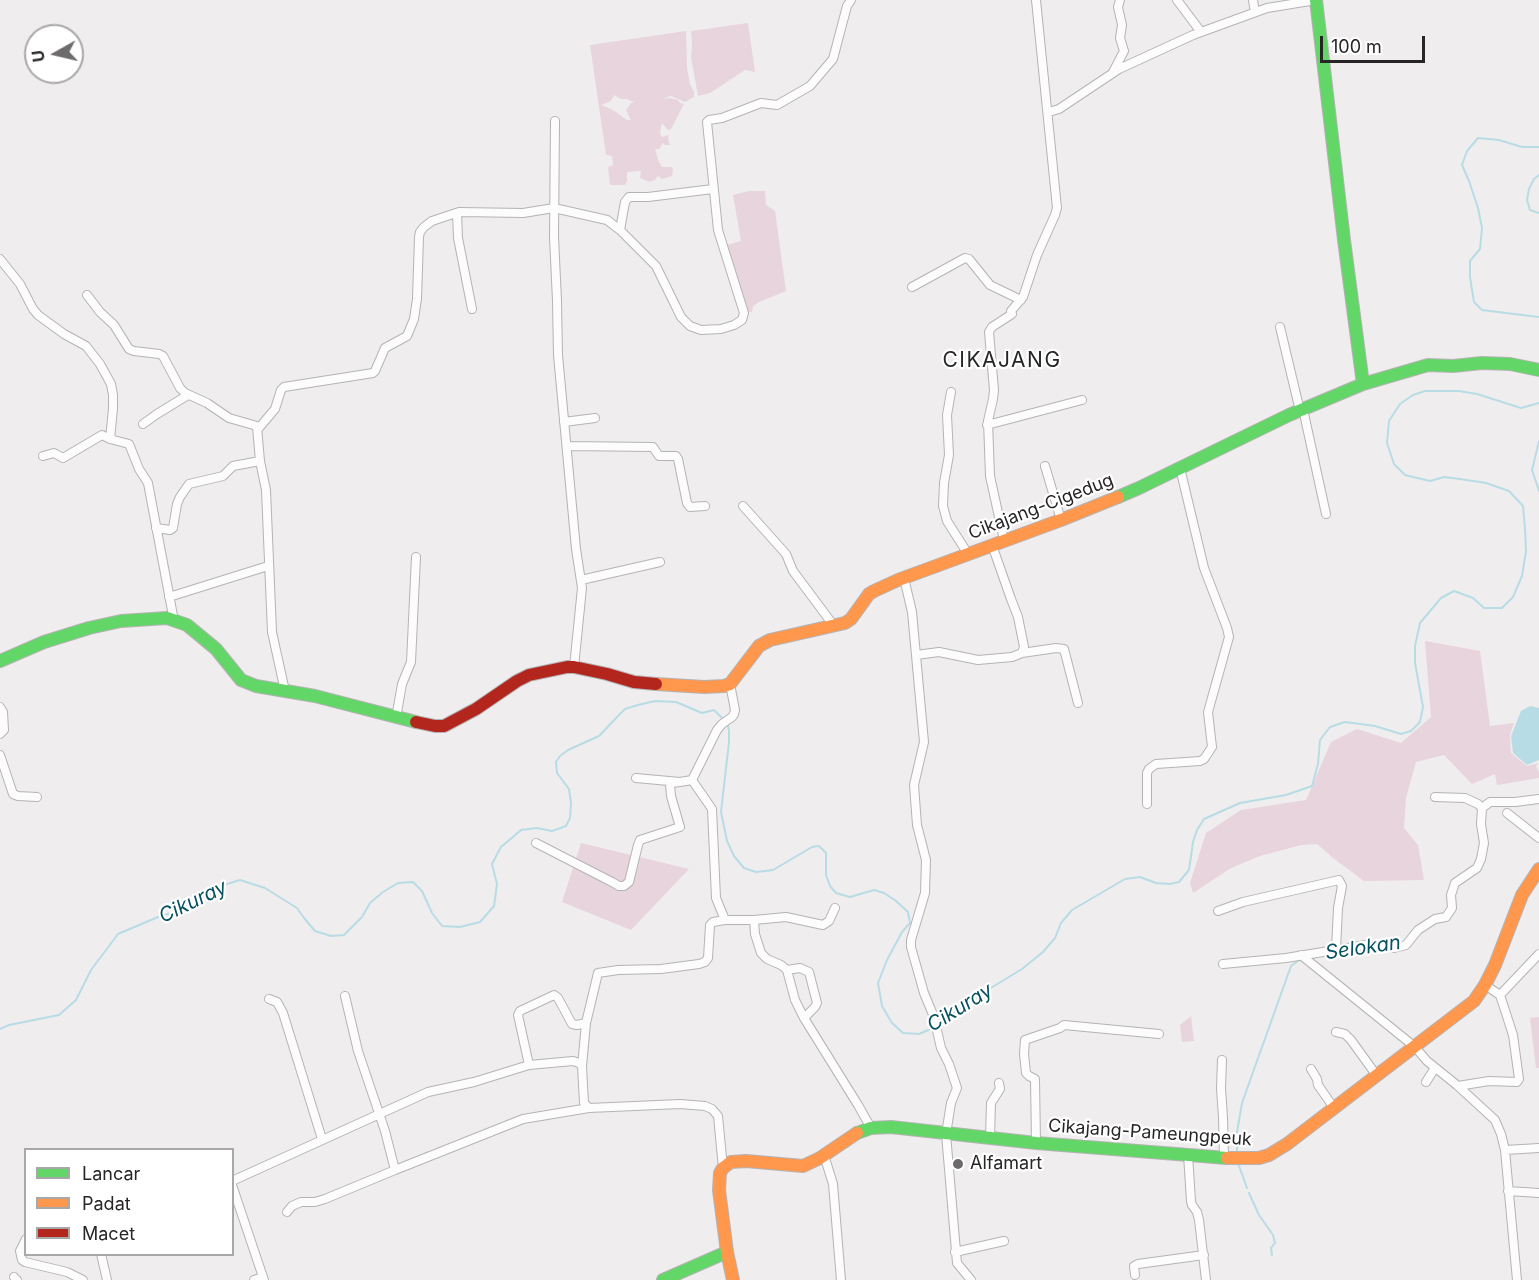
<!DOCTYPE html>
<style>
body{margin:0}
#map{position:relative;width:1539px;height:1280px;overflow:hidden;background:#f0edee;font-family:Inter,sans-serif}
canvas{display:block}
.legend{position:absolute;left:24px;top:1148px;width:210px;height:108px;box-sizing:border-box;background:#fff;border:2px solid #a9a8a8;margin:0;padding:8px 10px;list-style:none;font-size:18px;color:#272526}
.legend li{display:flex;align-items:center;gap:12px;height:30px}
.legend b{width:30px;border:2px solid #a9a8a8}
.north{position:absolute;left:24px;top:24px;width:60px;height:60px;box-sizing:border-box;background:#fff;border:2px solid #a9a8a8;border-radius:50%;rotate:262deg;font-size:16px;font-weight:700;line-height:24px;text-align:center;color:#272526}
.north::after{content:'';display:block;margin:auto;width:21px;height:27px;background:#6d6b6c;clip-path:polygon(50% 0,100% 100%,50% 72%,0 100%)}
.scale{position:absolute;left:1320px;top:36px;width:105px;height:27px;box-sizing:border-box;border:3px solid #272526;border-top:0;padding-left:8px;font-size:18px;line-height:21px;white-space:nowrap;color:#272526;-webkit-text-stroke:4px #fff;paint-order:stroke}
</style>
<div id="map">
<canvas width="1539" height="1280"></canvas>
<ul class="legend">
<li><b style="height:8px;background:#63d668"></b>Lancar</li>
<li><b style="height:8px;background:#ff974d"></b>Padat</li>
<li><b style="height:8px;background:#b3261e"></b>Macet</li>
</ul>
<div class="north">U</div>
<div class="scale">100 m</div>
</div>
<script>
const g = document.querySelector('canvas').getContext('2d');
g.lineJoin = 'round';
function fill(path, color) { g.fillStyle = color; g.fill(path, 'evenodd'); }
const toPath = rows => new Path2D(rows.map(r => 'M' + r).join(''));
function trace(path, color, width, dash) { g.strokeStyle = color; g.lineWidth = width; g.lineCap = dash ? 'butt' : 'round'; g.setLineDash(dash || []); g.stroke(path); }
function drawText(font, color, halo, rows, align = 'center') {
  g.font = font + ' Inter,sans-serif'; g.lineWidth = 4.5; g.setLineDash([]); g.textBaseline = 'middle'; g.strokeStyle = halo; g.fillStyle = color; for (const [text, x, y, turn = 0] of rows) {
    g.save(); g.translate(x, y); g.rotate((+turn || 0) * Math.PI / 180); g.textAlign = isNaN(turn) ? turn : align; if (halo) g.strokeText(text, 0, 0); g.fillText(text, 0, 0); g.restore();
  }
}
fill(toPath([
 [748,23,755,72,745,70,710,93,698,96,691,58,692,45,691,31],
 [686,31,687,68,690,84,694,92,694,97,685,102,671,96,662,99,671,98,678,100,680,103,684,104,671,129,668,130,662,123,661,127,660,134,662,137,669,135,668,138,670,145,665,145,663,143,659,149,655,149,658,160,662,167,671,167,673,169,672,176,662,179,658,176,655,180,650,182,640,178,641,171,627,172,627,181,625,185,610,185,608,167,613,165,612,156,606,155,590,45],
 [614,95,621,99,627,99,634,102,631,103,626,110,631,120,627,120,613,110,601,105,611,101],
 [749,191,765,191,766,205,775,211,786,291,759,302,753,306,752,312,747,312,723,246,741,241,733,195],
 [1425,641,1480,651,1490,726,1514,723,1510,735,1511,753,1527,766,1539,763,1536,766,1539,772,1539,778,1497,785,1495,774,1472,784,1444,755,1416,762,1406,798,1404,828,1418,845,1424,880,1364,881,1333,858,1317,844,1301,845,1260,856,1231,868,1193,893,1190,883,1206,833,1241,810,1306,800,1331,742,1357,729,1401,743,1431,717],
 [581,843,689,869,631,930,562,902],
 [1191,1016,1194,1041,1182,1042,1180,1025],
 [1539,1017,1539,1068,1536,1068,1530,1018]
]), '#e8d4dd');
fill(toPath([
 [1530,706,1539,708,1539,760,1527,765,1513,753,1511,736,1521,711]
]), '#b8dce5');
trace(toPath([
 [1539,147,1522,147,1499,140,1478,138,1467,151,1462,165,1469,181,1478,208,1482,228,1480,249,1470,261,1470,277,1474,302,1482,310,1539,317],
 [1539,175,1534,179,1529,189,1527,200,1530,210,1539,213],
 [1539,441,1532,470,1539,491],
 [727,723,729,730,729,742,721,812,727,841,734,856,744,868,756,872,773,870,812,847,819,846,826,853,826,875,830,886,836,893,850,897,874,890,884,893,896,901,908,912,910,923,902,932,887,960,878,983,882,1006,892,1023,903,1033,919,1034,933,1028],
 [938,1024,976,997,1022,969,1043,952,1055,938,1061,923,1072,910,1096,896,1125,879,1140,877,1156,883,1170,884,1179,882,1189,870,1193,842,1197,830,1204,819,1240,803,1286,795,1312,786,1318,764,1320,740,1330,727,1345,722,1375,726,1401,734,1411,731,1420,722,1423,707,1415,663,1415,646,1420,623,1441,598,1454,591,1473,598,1484,608,1502,608,1513,597,1522,576,1526,551,1525,529,1523,506,1509,491,1486,483,1460,479,1444,477,1430,481,1405,475,1394,464,1387,443,1389,421,1400,404,1413,395,1425,391,1459,391,1477,394,1521,408,1539,403],
 [0,1029,9,1025,59,1015,76,1000,91,970,118,934,158,917,195,906,214,888,240,880,265,888,297,908,304,918,315,931,331,936,344,935,362,917,370,903,383,892,398,883,413,882,422,891,432,913,442,926,460,927,480,922,494,906,497,884,492,864,501,847,521,830,537,828,552,831,566,826,570,818,571,803,569,789,557,773,556,762,560,756,568,750,599,736,619,715,625,709,638,705,655,701,676,702,702,713,714,710,723,719],
 [1237,1154,1237,1132,1242,1103,1291,966,1299,960],
 [1238,1163,1247,1188],
 [1249,1193,1259,1215,1273,1235,1275,1243,1271,1248,1272,1255]
]), '#b8dce5', 2);
const street = toPath([
 [1177,0,1201,32],
 [1253,0,1255,12],
 [1113,72,1124,51,1120,38,1122,25,1118,7,1120,0],
 [1049,112,1059,109,1119,69,1193,35,1267,8,1316,0],
 [555,121,554,237,557,301,558,355,576,549,582,588,574,667],
 [457,213,458,238,472,309],
 [620,230,625,202,629,197,648,197,713,189],
 [0,259,20,284,33,309,38,315,64,334,86,346,100,364,111,384,113,395,113,409,110,439,129,444,139,469,148,483,174,621],
 [912,287,965,258,969,259,990,285,1021,300],
 [87,295,100,312,114,325,129,349,134,351,159,354,163,356,180,388,185,393,207,403,229,418,257,426],
 [1280,327,1300,411],
 [951,392,947,415,949,455,944,483,943,506,947,521,968,554],
 [1303,409,1326,514],
 [564,422,595,418],
 [143,424,157,414,188,395],
 [987,425,1082,400],
 [257,427,260,461,266,490,272,632,285,691],
 [258,429,275,409,281,390,284,387,373,373,375,371,385,348,407,336,414,319,417,299,419,237,420,232,424,227,432,221,459,212,523,213,554,208,607,220,620,230,656,266,681,317,690,326,701,330,721,329,734,325,742,320,744,313,718,230,707,122,709,120,722,118,761,103,777,105,810,86,833,59,847,6,851,0],
 [567,446,653,447,659,456,676,456,678,459,687,503,690,507,705,506],
 [43,456,54,453,63,458,102,435,110,439],
 [1045,466,1061,520],
 [743,506,786,554,793,571,834,626],
 [156,528,170,530,173,528,177,504,180,497,189,484,223,476,233,466,260,461],
 [1004,540,990,476,988,421,993,399,994,390,989,332,992,327,1012,314,1011,311,1023,297,1037,255,1055,215,1057,208,1036,0],
 [904,578,912,612,924,742,914,785,917,825,926,860,925,893,911,940,911,947,924,993,934,1017,941,1048,949,1064,957,1088,951,1103,946,1134,957,1263,971,1280],
 [581,580,660,562],
 [169,597,268,566],
 [1022,653,1056,648,1064,649,1078,703],
 [916,655,939,652,978,660,1012,657,1022,653,1024,647,1018,617,1011,599,992,545],
 [0,707,3,712,4,730,0,734],
 [396,718,402,684,411,662,416,557],
 [0,755,13,794,18,796,37,797],
 [636,778,680,782,692,780,717,730,722,724,732,717,734,714,735,710,730,684],
 [692,780,712,809,716,898,725,920],
 [1435,797,1465,798,1478,804,1482,808],
 [1147,804,1147,773,1149,769,1156,764,1200,761,1204,759,1212,747,1208,712,1229,637,1227,628,1204,568,1180,468],
 [1507,813,1539,838],
 [536,843,612,882,619,886,624,886,629,882,638,845,640,840,680,827,671,796,670,785,672,783,680,782],
 [1218,911,1243,902,1339,880,1342,886,1338,908,1336,949],
 [754,920,786,917,823,925,829,921,835,908],
 [1301,955,1415,1047,1427,1061,1458,1086,1495,1120,1501,1134,1505,1150,1517,1280],
 [1223,964,1286,958,1366,945,1382,945,1394,948,1406,945,1418,930,1435,919,1446,917,1452,908,1451,895,1455,883,1477,868,1481,859,1484,843,1481,824,1482,808,1490,802,1515,802,1539,799],
 [787,970,800,968,809,972,817,1003,815,1007,804,1018],
 [1500,995,1539,954],
 [345,996,358,1051,385,1131,395,1170,523,1119,589,1108],
 [269,999,277,1002,283,1013,322,1139],
 [1336,1032,1345,1034,1351,1040,1377,1076],
 [1222,1060,1221,1088,1223,1118,1224,1158],
 [529,1065,518,1015,520,1011,554,995,558,998,572,1024,577,1025,586,1023],
 [582,1066,586,1023,598,973,618,970,661,969,699,964,705,962,708,958,710,925,713,922,725,920,754,920,755,934,761,953,767,959,781,965,787,970,795,1000,804,1018,858,1105,871,1128],
 [1311,1069,1317,1079,1318,1085,1334,1108],
 [1426,1082,1435,1068],
 [1458,1086,1489,1081,1517,1082,1519,1079,1513,1035,1500,995,1485,985],
 [990,1138,991,1103,1000,1089,999,1083],
 [1036,1143,1035,1079,1029,1076,1026,1073,1024,1054,1025,1040,1060,1028,1064,1025,1159,1034],
 [1505,1150,1539,1148],
 [824,1155,833,1184,841,1280],
 [1188,1155,1191,1201,1192,1205,1197,1212,1199,1220,1206,1280],
 [232,1181,428,1092,474,1082,529,1065,573,1061,579,1063,582,1066,584,1103,589,1108,680,1104,705,1106,712,1109,718,1116,723,1168],
 [232,1185,264,1280],
 [1508,1191,1539,1193],
 [287,1212,292,1206,301,1202,315,1202,325,1199,395,1170],
 [26,1239,20,1251,22,1260,25,1262,67,1272,83,1280],
 [955,1252,1004,1241],
 [101,1254,107,1280],
 [1135,1275,1134,1266,1138,1264,1204,1255],
 [14,1277,17,1280],
 [254,1280,263,1277]
]);
const fast = toPath([
 [1316,0,1344,240,1363,384],
 [1118,497,1139,488,1289,415,1363,384,1428,365,1453,366,1482,363,1510,364,1539,370],
 [0,661,44,642,89,628,121,621,167,618,187,625,216,649,241,680,256,686,315,696,416,722],
 [857,1133,871,1128,891,1127,1036,1143,1227,1158],
 [663,1280,727,1252]
]);
const slow = toPath([
 [656,684,704,687,724,686,730,684,759,646,770,640,845,623,851,619,869,594,874,591,898,580,1061,520,1118,497],
 [1227,1158,1259,1158,1269,1155,1287,1144,1474,1001,1485,985,1495,965,1522,895,1539,869],
 [733,1280,727,1252,719,1190,720,1173,723,1168,731,1162,746,1161,803,1166,820,1158,857,1133]
]);
const jam = toPath([
 [416,722,435,726,444,726,476,709,517,681,529,675,567,667,574,667,607,674,634,682,656,684]
]);
trace(street, '#b5b3b4', 10);
trace(fast, '#b5b3b4', 14);
trace(slow, '#b5b3b4', 14);
trace(jam, '#b5b3b4', 14);
trace(street, '#fdfcfc', 8);
trace(fast, '#63d668', 12);
trace(slow, '#ff974d', 12);
trace(jam, '#b3261e', 12);
for (const [x, y, r, color] of [
 [958,1164,6,"#6d6b6c"]
]) { const dot = new Path2D(); dot.arc(x, y, r, 0, 2 * Math.PI); g.fillStyle = color; g.fill(dot); trace(dot, '#fff', 2); }
drawText('18px', '#272526', '#fff', [
 ["Cikajang-Cigedug",1041,507,-21],
 ["Cikajang-Pameungpeuk",1150,1133,4]
]);
drawText('18px', '#272526', '#fff', [
 ["Alfamart",970,1164]
], 'left');
drawText('italic 20px', '#05515f', '#fff', [
 ["Cikuray",193,902,-26],
 ["Selokan",1363,948,-8],
 ["Cikuray",960,1008,-32]
]);
g.letterSpacing = '1.5px';
drawText('21px', '#272526', '#fff', [
 ["CIKAJANG",1002,361]
]);
g.letterSpacing = '0px';
</script>
